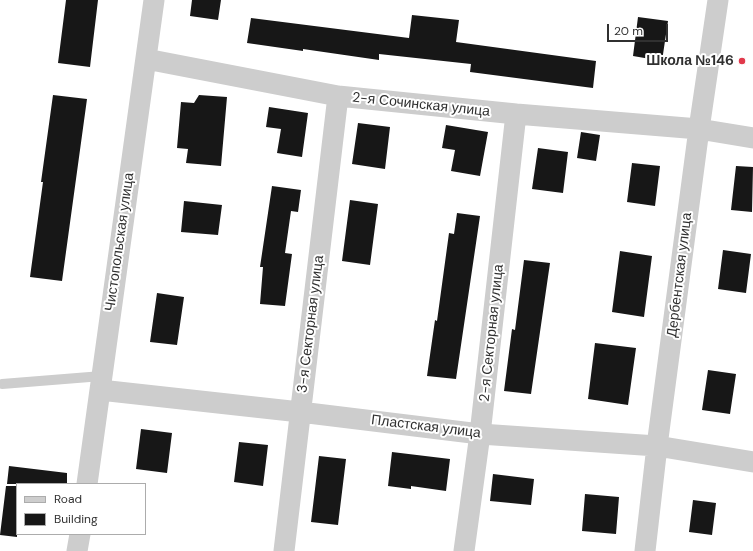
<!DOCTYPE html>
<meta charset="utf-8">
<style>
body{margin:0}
#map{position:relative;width:753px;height:551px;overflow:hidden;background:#fff;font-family:"DM Sans",sans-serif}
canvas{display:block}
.legend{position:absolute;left:16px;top:483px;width:130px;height:52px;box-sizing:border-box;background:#fff;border:1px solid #acacac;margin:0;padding:5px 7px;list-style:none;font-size:12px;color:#303030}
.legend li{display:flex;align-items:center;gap:8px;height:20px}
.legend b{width:20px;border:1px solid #acacac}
.scale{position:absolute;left:607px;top:24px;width:61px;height:18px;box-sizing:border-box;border:2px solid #303030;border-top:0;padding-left:5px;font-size:12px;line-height:14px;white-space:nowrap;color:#303030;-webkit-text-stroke:3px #fff;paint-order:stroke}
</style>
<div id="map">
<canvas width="753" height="551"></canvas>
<ul class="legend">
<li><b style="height:5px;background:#cdcdcd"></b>Road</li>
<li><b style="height:11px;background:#171717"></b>Building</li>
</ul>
<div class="scale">20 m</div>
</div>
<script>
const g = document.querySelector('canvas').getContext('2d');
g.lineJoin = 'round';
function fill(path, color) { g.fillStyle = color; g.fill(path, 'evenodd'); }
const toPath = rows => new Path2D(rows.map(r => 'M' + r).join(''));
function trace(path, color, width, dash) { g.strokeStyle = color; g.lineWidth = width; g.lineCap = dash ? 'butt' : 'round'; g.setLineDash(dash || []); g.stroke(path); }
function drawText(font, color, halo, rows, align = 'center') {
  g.font = font + ' "DM Sans",sans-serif'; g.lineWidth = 4; g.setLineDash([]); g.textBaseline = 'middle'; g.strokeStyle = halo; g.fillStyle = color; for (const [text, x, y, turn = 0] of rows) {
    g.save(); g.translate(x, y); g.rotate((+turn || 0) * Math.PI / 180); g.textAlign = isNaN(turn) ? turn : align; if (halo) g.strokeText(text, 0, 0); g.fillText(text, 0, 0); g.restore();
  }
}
fill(toPath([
 [66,0,98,0,90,67,58,63],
 [192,0,221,0,218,20,190,16],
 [412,15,459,20,456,42,596,61,593,88,470,72,471,64,379,54,379,60,303,49,303,51,247,43,251,18,409,38],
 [638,17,668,21,662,61,633,56],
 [53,95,87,99,62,281,30,277,43,182,41,182],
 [199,95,227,97,221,166,186,163,188,149,177,148,181,102,194,103],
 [269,107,308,113,302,157,277,153,281,129,266,127],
 [358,123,390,127,385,169,352,164],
 [446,125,488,132,480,176,451,171,455,150,442,148],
 [581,132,600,135,596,161,577,158],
 [538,148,568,152,563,193,532,189],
 [632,163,660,166,655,206,627,202],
 [736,166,753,167,752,212,731,210],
 [272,186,301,190,298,212,291,211,285,253,292,254,285,306,260,304,263,267,260,267],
 [350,200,378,204,370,265,342,261],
 [184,201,222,205,218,235,181,232],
 [457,213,480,216,456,379,427,376,435,320,437,321,449,233,454,234],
 [723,250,751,254,746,293,718,289],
 [620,251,652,256,644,317,612,312],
 [524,260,550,263,531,394,504,391,512,329,515,330],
 [157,293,184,297,177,345,150,342],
 [595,343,636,348,628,405,588,399],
 [708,370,736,374,730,414,702,410],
 [141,429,172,433,167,473,136,469],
 [239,442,268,445,263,486,234,482],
 [392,452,450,459,446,491,411,486,411,489,388,486],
 [319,456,346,459,338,525,311,522],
 [9,466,67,473,67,484,7,484],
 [493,474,534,479,531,505,490,501],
 [6,486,17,486,17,537,0,535],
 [585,494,619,497,616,534,582,531],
 [693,500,716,503,712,535,689,532]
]), '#171717');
trace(toPath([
 [2,384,102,376]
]), '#cdcdcd', 10);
trace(toPath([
 [146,59,338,96,516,114,699,129,753,138],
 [100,390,300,412,480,434,657,446,753,462],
 [87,484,154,0],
 [77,551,80,534],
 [284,551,338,96],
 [464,551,480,434,516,114],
 [645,551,657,446,699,129,718,0]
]), '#cdcdcd', 21);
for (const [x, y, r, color] of [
 [742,61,4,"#e1394b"]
]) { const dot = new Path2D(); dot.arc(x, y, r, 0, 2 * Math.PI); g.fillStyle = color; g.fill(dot); trace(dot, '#fff', 1.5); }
drawText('bold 14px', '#303030', '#fff', [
 ["Школа №146",734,61]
], 'right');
drawText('14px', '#303030', '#fff', [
 ["2-я Сочинская улица",421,105,6],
 ["Чистопольская улица",120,242,-82],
 ["Дербентская улица",680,275,-83],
 ["3-я Секторная улица",311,324,-83],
 ["2-я Секторная улица",492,333,-84],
 ["Пластская улица",426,427,7]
]);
</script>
